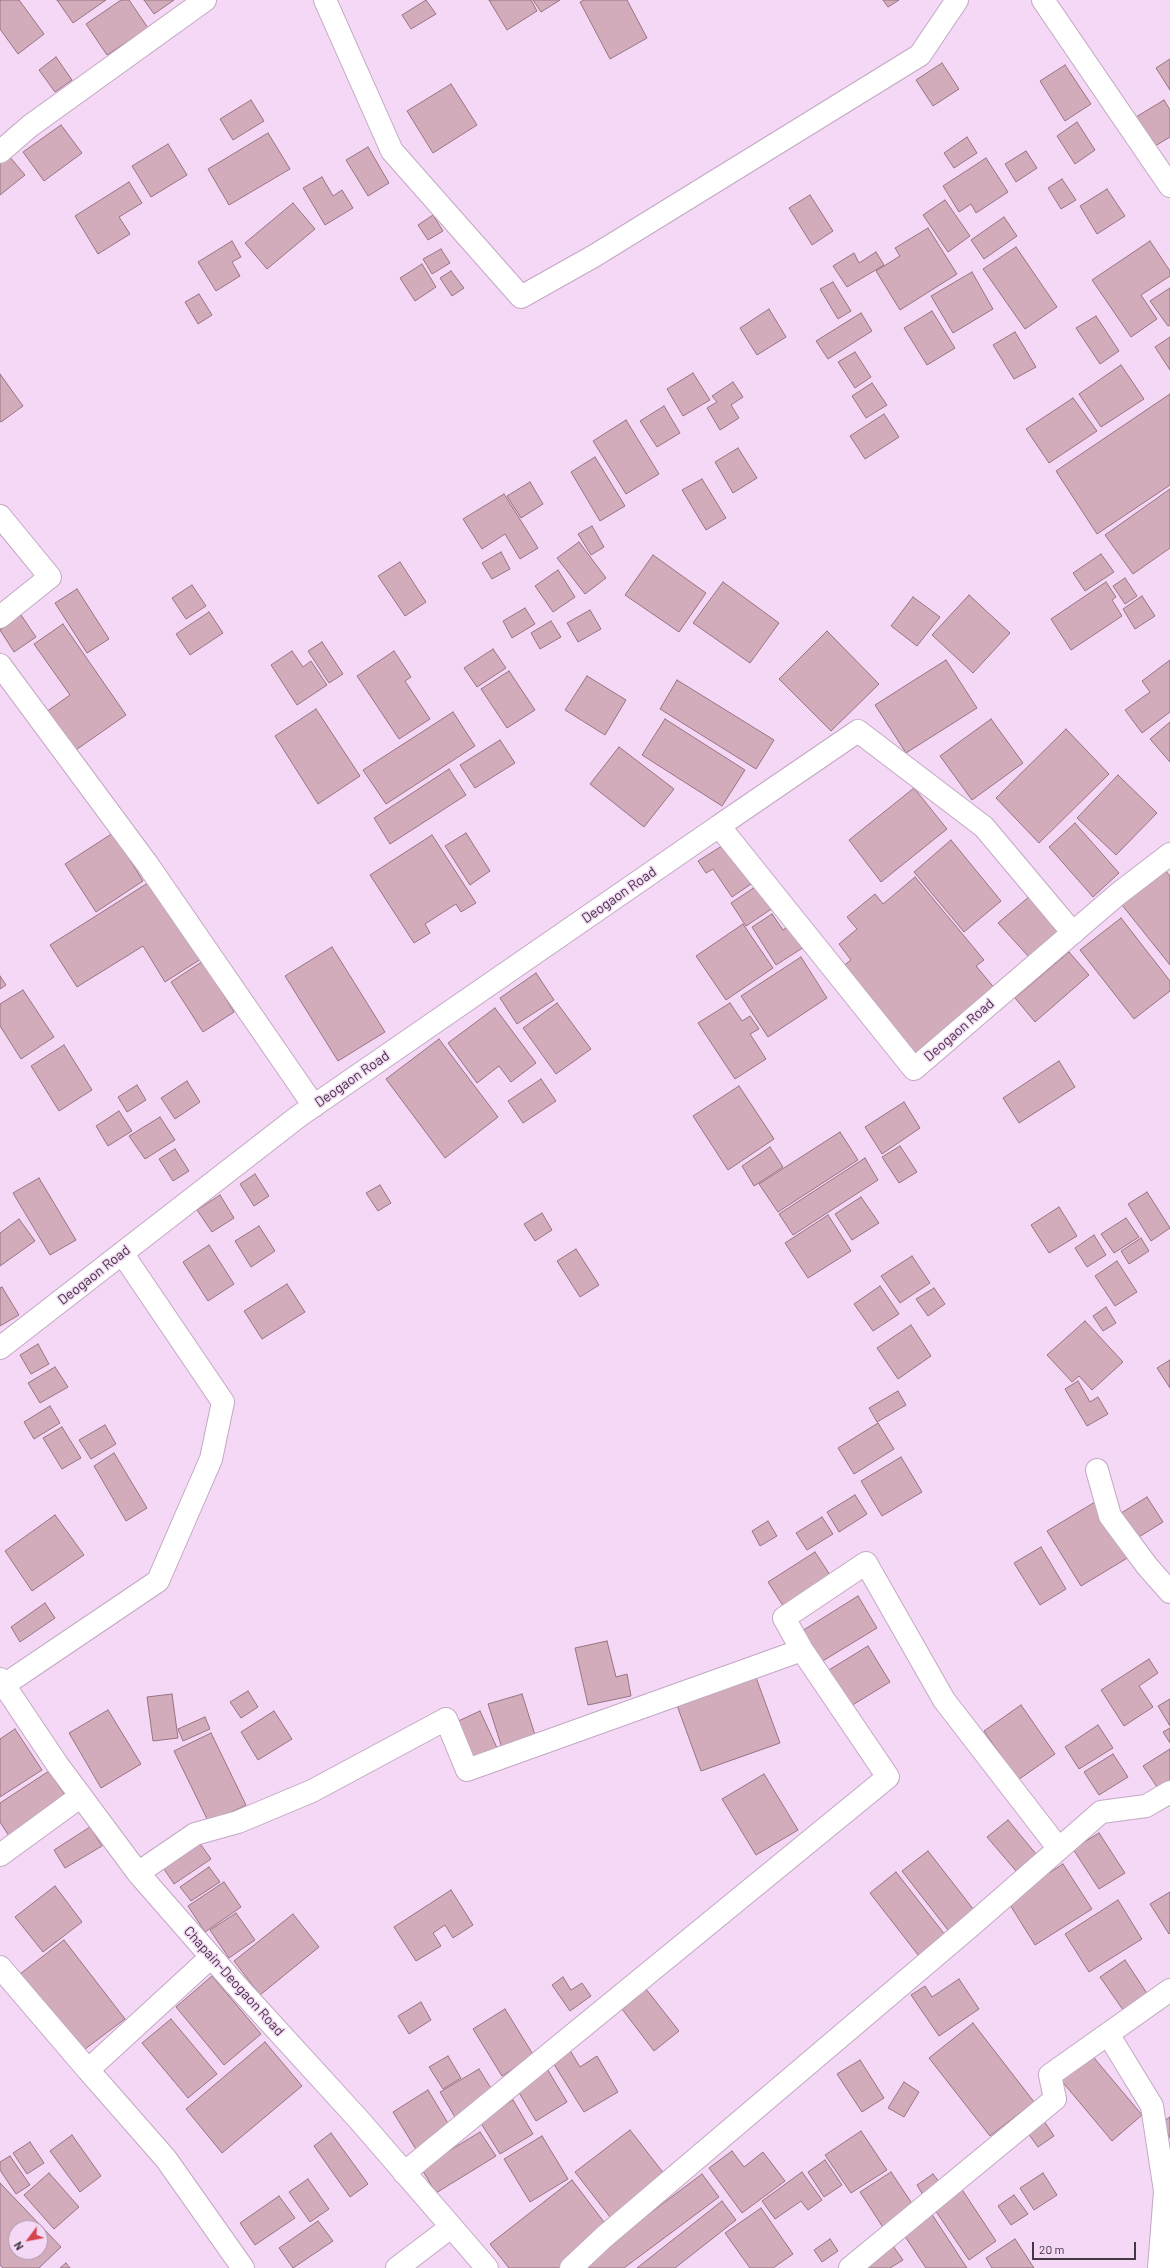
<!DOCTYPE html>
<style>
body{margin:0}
#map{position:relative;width:1170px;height:2268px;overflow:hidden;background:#f4d8f5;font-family:Barlow,sans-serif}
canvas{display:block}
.north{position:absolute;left:8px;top:2220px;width:40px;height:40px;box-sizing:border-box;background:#f4d8f5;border:1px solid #ad98ad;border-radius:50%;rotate:238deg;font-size:11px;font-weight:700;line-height:16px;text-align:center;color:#423742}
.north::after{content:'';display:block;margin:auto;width:14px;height:18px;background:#d5454e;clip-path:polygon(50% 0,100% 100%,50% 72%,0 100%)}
.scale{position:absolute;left:1032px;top:2242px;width:104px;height:18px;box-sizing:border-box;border:2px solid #423742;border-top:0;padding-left:5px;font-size:12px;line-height:14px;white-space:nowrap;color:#423742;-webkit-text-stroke:3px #f4d8f5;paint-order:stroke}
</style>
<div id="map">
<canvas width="1170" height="2268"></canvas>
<div class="north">N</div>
<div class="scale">20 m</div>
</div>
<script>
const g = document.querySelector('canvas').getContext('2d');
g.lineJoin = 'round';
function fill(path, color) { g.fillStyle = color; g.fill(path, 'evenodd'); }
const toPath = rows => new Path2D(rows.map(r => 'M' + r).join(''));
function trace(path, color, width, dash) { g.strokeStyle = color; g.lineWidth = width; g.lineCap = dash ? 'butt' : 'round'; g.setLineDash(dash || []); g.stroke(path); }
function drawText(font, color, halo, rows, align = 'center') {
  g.font = font + ' Barlow,sans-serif'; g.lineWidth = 3; g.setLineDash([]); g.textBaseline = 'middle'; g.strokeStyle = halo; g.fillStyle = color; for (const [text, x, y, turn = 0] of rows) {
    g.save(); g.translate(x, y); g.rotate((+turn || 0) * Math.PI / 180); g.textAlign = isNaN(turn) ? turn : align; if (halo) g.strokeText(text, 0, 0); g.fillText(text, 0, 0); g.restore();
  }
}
const building = toPath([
 [0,0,19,0,44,34,18,54,0,29,0,0],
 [57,0,106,0,73,23,57,0],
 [121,0,129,0,148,28,107,55,86,24,121,0],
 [144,0,174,0,154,14,144,0],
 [426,0,436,14,411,29,402,15,426,0],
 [489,0,531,0,537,11,507,30,489,0],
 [533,0,560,0,541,12,533,0],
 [584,0,627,0,647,38,610,59,580,2,584,0],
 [883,0,899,0,888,7,883,0],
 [56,57,72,80,55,92,39,70,56,57],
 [1170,59,1170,90,1156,68,1170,59],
 [942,63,959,89,933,106,916,80,942,63],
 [1065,65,1091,104,1065,121,1040,81,1065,65],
 [451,84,477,125,433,153,407,111,451,84],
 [251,100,264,121,233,140,220,119,251,100],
 [1164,100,1170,110,1170,137,1155,146,1136,117,1164,100],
 [1077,122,1095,150,1075,164,1057,136,1077,122],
 [61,125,82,153,44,181,23,152,61,125],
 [268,133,290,169,229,205,208,169,268,133],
 [967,137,977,153,954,168,944,153,967,137],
 [168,144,187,175,151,197,132,166,168,144],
 [368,147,389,183,368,196,346,160,368,147],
 [1026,151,1037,168,1016,182,1005,164,1026,151],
 [9,156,25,175,0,195,0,163,9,156],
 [986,158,1008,192,976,213,971,204,959,212,943,186,986,158],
 [322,177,333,196,342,190,353,208,325,225,303,188,322,177],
 [1062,179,1076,200,1061,209,1048,188,1062,179],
 [129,182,142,203,119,217,130,234,98,254,75,216,129,182],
 [1107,189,1125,216,1097,234,1080,206,1107,189],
 [810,195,833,231,812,245,789,208,810,195],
 [945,200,970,236,948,252,923,215,945,200],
 [293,203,315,229,267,269,245,243,293,203],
 [433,215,443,231,428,240,418,225,433,215],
 [1004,217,1017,236,984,259,971,240,1004,217],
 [928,228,957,274,900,310,876,271,900,256,895,248,928,228],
 [232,241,241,257,232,262,240,276,216,291,198,262,232,241],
 [1150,241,1170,271,1170,276,1141,295,1157,319,1131,337,1092,280,1150,241],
 [1016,247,1057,307,1025,329,983,269,1016,247],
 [441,249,450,263,432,274,423,259,441,249],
 [876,252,884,265,847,287,833,266,854,253,859,263,876,252],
 [422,264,436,287,415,301,400,278,422,264],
 [451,271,464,288,452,296,440,278,451,271],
 [972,272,993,309,953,333,931,296,972,272],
 [833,282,851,311,838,319,820,289,833,282],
 [1170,288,1170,325,1168,326,1150,301,1170,288],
 [199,294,212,315,198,324,185,302,199,294],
 [769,309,786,337,757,355,740,328,769,309],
 [932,311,955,348,927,365,904,328,932,311],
 [861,313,872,331,828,359,816,341,861,313],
 [1096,316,1119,351,1100,364,1076,328,1096,316],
 [1015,332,1036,367,1014,379,993,345,1015,332],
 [1170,337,1170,370,1155,347,1170,337],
 [855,352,871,377,855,388,838,362,855,352],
 [1121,365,1144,399,1101,427,1079,394,1121,365],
 [693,373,710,400,683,416,667,389,693,373],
 [0,374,23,406,1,422,0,421,0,374],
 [733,382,743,397,731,405,739,418,720,430,707,408,717,402,712,396,733,382],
 [872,383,887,405,866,418,852,396,872,383],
 [1170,394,1170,485,1097,534,1056,471,1170,394],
 [1073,398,1097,431,1049,463,1026,429,1073,398],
 [664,406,680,433,657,447,640,421,664,406],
 [884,414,899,437,865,459,850,436,884,414],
 [626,420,659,474,626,494,593,441,626,420],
 [738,448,757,478,733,493,715,462,738,448],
 [595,457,625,506,600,521,571,472,595,457],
 [702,479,726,518,706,530,682,490,702,479],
 [530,482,543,504,521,518,507,496,530,482],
 [1170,489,1170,548,1133,574,1105,535,1170,489],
 [504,494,538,548,520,559,505,534,482,549,463,519,504,494],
 [592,526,604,547,591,555,578,534,592,526],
 [579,542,606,578,585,594,557,558,579,542],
 [501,552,510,569,492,579,482,563,501,552],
 [1101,554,1114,572,1085,591,1073,573,1101,554],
 [653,555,706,593,679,632,625,595,653,555],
 [400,562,426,602,405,616,378,576,400,562],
 [558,570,575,597,553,612,535,586,558,570],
 [1125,578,1137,596,1125,604,1113,586,1125,578],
 [723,582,779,623,750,663,693,623,723,582],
 [1106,582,1116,597,1112,600,1122,616,1071,650,1051,619,1106,582],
 [192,585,206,606,186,619,172,598,192,585],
 [77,589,109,639,87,653,55,603,77,589],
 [969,595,1010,633,973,673,932,635,969,595],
 [1142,596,1155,616,1135,629,1123,609,1142,596],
 [913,597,940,617,917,646,891,626,913,597],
 [525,608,535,624,512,638,503,621,525,608],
 [590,610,601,629,578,642,567,623,590,610],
 [209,612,223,633,190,655,176,634,209,612],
 [21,615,36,637,14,652,0,630,21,615],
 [551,621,561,637,540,649,531,633,551,621],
 [63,624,126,715,73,752,46,712,70,695,34,644,63,624],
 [827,631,879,684,831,731,779,679,827,631],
 [322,642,343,674,329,683,308,651,322,642],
 [493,649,506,668,477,687,464,668,493,649],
 [292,651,303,667,311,661,327,685,297,705,271,665,292,651],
 [394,651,411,677,405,681,430,719,399,739,357,676,394,651],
 [946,660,977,708,906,753,875,705,946,660],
 [1170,660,1170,712,1142,733,1125,710,1150,692,1142,681,1170,660],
 [509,671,535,710,507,728,481,689,509,671],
 [587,676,626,700,605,735,565,710,587,676],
 [677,680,774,740,756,769,660,709,677,680],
 [316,709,360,776,318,804,275,736,316,709],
 [453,712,475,746,386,804,363,770,453,712],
 [665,719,745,770,722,806,642,755,665,719],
 [991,719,1023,763,972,800,940,756,991,719],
 [1170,722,1170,762,1150,739,1170,722],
 [1066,729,1109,774,1039,843,996,798,1066,729],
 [500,740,515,763,475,788,460,765,500,740],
 [619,747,674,789,644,827,590,784,619,747],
 [449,769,466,795,390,844,374,818,449,769],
 [1118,775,1157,813,1116,855,1077,818,1118,775],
 [914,788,947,829,881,882,849,840,914,788],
 [1075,823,1119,873,1093,897,1049,847,1075,823],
 [113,833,143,881,96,912,65,864,113,833],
 [466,833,490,871,470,885,445,846,466,833],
 [432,835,476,903,461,912,456,904,425,924,430,933,414,943,370,875,432,835],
 [951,840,1001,901,964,932,914,872,951,840],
 [725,844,751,884,732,897,713,869,706,873,698,861,725,844],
 [1165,870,1170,876,1170,965,1122,905,1165,870],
 [915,877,984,960,976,966,996,990,917,1057,842,967,851,960,839,944,857,929,847,917,875,894,883,904,915,877],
 [151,881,201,959,165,982,143,946,77,987,50,945,151,881],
 [758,885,773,908,746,926,731,903,758,885],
 [1030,896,1060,931,1029,957,998,923,1030,896],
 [772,914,783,930,790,925,804,947,776,965,752,927,772,914],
 [1121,918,1170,981,1170,991,1134,1019,1080,950,1121,918],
 [743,924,773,968,726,1000,696,956,743,924],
 [332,947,385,1032,338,1061,285,976,332,947],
 [1069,952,1089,975,1035,1022,1015,998,1069,952],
 [801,957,827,998,768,1037,741,996,801,957],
 [203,961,234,1012,203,1032,171,982,203,961],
 [536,973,554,1000,517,1024,500,998,536,973],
 [0,976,6,985,0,989,0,976],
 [23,990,54,1037,21,1059,0,1026,0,1004,23,990],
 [557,1003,591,1049,556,1074,523,1028,557,1003],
 [730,1003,742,1021,750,1016,759,1029,750,1034,766,1059,735,1079,698,1023,730,1003],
 [495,1008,536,1063,511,1082,499,1066,477,1083,448,1043,495,1008],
 [439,1039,498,1117,445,1158,386,1079,439,1039],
 [64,1045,92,1090,59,1111,31,1066,64,1045],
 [1059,1061,1075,1087,1019,1123,1003,1098,1059,1061],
 [541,1079,556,1101,523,1123,508,1101,541,1079],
 [187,1081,200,1102,175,1119,161,1098,187,1081],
 [137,1085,146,1100,127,1112,118,1097,137,1085],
 [739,1086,774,1139,728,1170,693,1116,739,1086],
 [904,1102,920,1128,882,1154,865,1127,904,1102],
 [119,1111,132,1131,108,1146,96,1126,119,1111],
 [160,1117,175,1140,145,1159,129,1136,160,1117],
 [840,1132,858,1160,778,1212,759,1184,840,1132],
 [900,1146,917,1172,899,1183,882,1157,900,1146],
 [770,1147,783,1167,754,1186,742,1166,770,1147],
 [175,1149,189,1171,173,1181,159,1159,175,1149],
 [865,1158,878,1180,793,1235,779,1214,865,1158],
 [255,1174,269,1196,254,1206,240,1184,255,1174],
 [39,1178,76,1240,50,1255,13,1193,39,1178],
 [380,1185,391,1203,378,1211,366,1193,380,1185],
 [1147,1192,1170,1228,1151,1241,1128,1204,1147,1192],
 [220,1195,234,1218,212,1232,197,1210,220,1195],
 [861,1197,879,1223,852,1240,835,1214,861,1197],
 [1059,1207,1077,1236,1049,1253,1031,1225,1059,1207],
 [542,1213,552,1230,535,1241,524,1224,542,1213],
 [828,1215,851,1251,808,1278,785,1243,828,1215],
 [1126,1218,1139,1237,1114,1253,1101,1234,1126,1218],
 [19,1219,35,1241,0,1266,0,1233,19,1219],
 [259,1226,275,1251,251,1267,235,1241,259,1226],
 [1094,1235,1106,1255,1087,1267,1075,1248,1094,1235],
 [1141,1238,1149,1251,1129,1264,1121,1251,1141,1238],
 [209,1245,234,1284,208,1301,183,1262,209,1245],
 [576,1249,599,1285,580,1297,557,1261,576,1249],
 [912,1256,930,1283,900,1303,881,1276,912,1256],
 [1117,1261,1137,1292,1115,1306,1095,1276,1117,1261],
 [287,1284,305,1312,262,1339,244,1311,287,1284],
 [880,1286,899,1314,873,1331,854,1304,880,1286],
 [2,1287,19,1315,0,1326,0,1288,2,1287],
 [934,1288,945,1304,928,1316,916,1299,934,1288],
 [1106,1307,1116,1323,1103,1331,1093,1316,1106,1307],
 [1085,1321,1123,1362,1092,1390,1079,1376,1072,1382,1047,1355,1085,1321],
 [911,1325,931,1356,898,1379,877,1348,911,1325],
 [38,1344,49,1364,31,1374,20,1355,38,1344],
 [1170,1360,1170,1388,1157,1368,1170,1360],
 [55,1367,68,1387,40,1403,28,1383,55,1367],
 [1078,1381,1090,1402,1098,1397,1108,1414,1087,1426,1065,1389,1078,1381],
 [898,1391,906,1405,877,1422,869,1408,898,1391],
 [50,1406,60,1423,34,1439,24,1422,50,1406],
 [878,1423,894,1449,854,1474,838,1448,878,1423],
 [105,1425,116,1444,91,1459,79,1440,105,1425],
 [62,1427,81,1458,62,1469,43,1438,62,1427],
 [114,1453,147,1508,126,1521,94,1466,114,1453],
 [901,1457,922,1492,882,1516,861,1481,901,1457],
 [855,1495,867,1514,839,1532,827,1512,855,1495],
 [1147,1497,1163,1522,1134,1540,1118,1515,1147,1497],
 [1095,1502,1129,1557,1081,1586,1047,1531,1095,1502],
 [55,1515,84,1555,32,1591,5,1551,55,1515],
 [822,1517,833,1534,807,1550,796,1533,822,1517],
 [768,1521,777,1536,760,1546,752,1531,768,1521],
 [1041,1547,1066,1589,1040,1605,1014,1563,1041,1547],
 [815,1552,834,1581,787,1612,768,1582,815,1552],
 [858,1596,877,1628,821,1662,802,1631,858,1596],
 [45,1603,55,1618,20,1642,11,1627,45,1603],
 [607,1641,616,1677,627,1674,631,1696,588,1705,575,1648,607,1641],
 [868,1646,890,1682,846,1709,824,1673,868,1646],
 [1149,1659,1158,1673,1139,1686,1153,1707,1124,1726,1101,1690,1149,1659],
 [754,1672,780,1743,701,1771,675,1700,754,1672],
 [248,1691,258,1707,241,1718,230,1702,248,1691],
 [172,1694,178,1738,153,1741,147,1697,172,1694],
 [522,1694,536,1738,502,1748,488,1704,522,1694],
 [1170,1699,1170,1726,1158,1706,1170,1699],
 [1021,1705,1055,1754,1018,1780,984,1731,1021,1705],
 [108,1710,141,1764,101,1788,69,1733,108,1710],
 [274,1711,292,1739,258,1760,241,1732,274,1711],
 [480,1711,498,1750,471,1762,454,1723,480,1711],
 [205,1717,210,1729,183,1741,178,1729,205,1717],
 [1098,1725,1113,1748,1079,1769,1065,1747,1098,1725],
 [1170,1728,1170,1743,1163,1732,1170,1728],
 [15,1729,42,1770,0,1797,0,1739,15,1729],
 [211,1733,246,1805,209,1823,174,1751,211,1733],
 [1170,1749,1170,1783,1159,1790,1143,1766,1170,1749],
 [1113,1754,1128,1777,1099,1795,1084,1772,1113,1754],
 [49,1771,67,1798,9,1836,0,1822,0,1803,49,1771],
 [764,1774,798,1830,756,1855,722,1799,764,1774],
 [1008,1820,1036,1854,1016,1871,987,1837,1008,1820],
 [90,1827,102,1846,65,1868,54,1850,90,1827],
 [1099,1833,1125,1873,1099,1889,1073,1849,1099,1833],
 [196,1838,211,1859,174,1884,160,1863,196,1838],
 [928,1851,977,1914,951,1934,902,1871,928,1851],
 [1063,1864,1092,1909,1035,1945,1007,1900,1063,1864],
 [209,1867,220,1882,191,1901,180,1887,209,1867],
 [896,1872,949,1940,922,1960,870,1893,896,1872],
 [224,1882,241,1907,205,1932,188,1906,224,1882],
 [55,1886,82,1922,43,1952,15,1917,55,1886],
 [451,1890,473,1925,453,1938,445,1925,433,1933,441,1946,416,1961,394,1927,451,1890],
 [1170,1892,1170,1933,1169,1934,1150,1904,1170,1892],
 [1118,1900,1142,1939,1089,1972,1065,1934,1118,1900],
 [236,1913,255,1940,229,1958,210,1930,236,1913],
 [293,1914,319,1947,260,1995,234,1961,293,1914],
 [64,1940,125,2019,81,2052,20,1974,64,1940],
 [1125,1960,1152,2001,1128,2017,1100,1977,1125,1960],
 [212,1976,261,2034,224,2065,176,2007,212,1976],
 [563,1977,571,1990,582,1983,591,1996,570,2011,552,1985,563,1977],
 [959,1979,979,2009,939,2036,911,1995,925,1986,932,1997,959,1979],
 [646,1989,679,2031,654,2051,622,2009,646,1989],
 [421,2002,431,2020,409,2034,398,2016,421,2002],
 [505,2009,534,2056,502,2076,473,2029,505,2009],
 [171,2019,217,2074,188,2098,142,2043,171,2019],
 [973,2023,1034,2102,990,2136,929,2058,973,2023],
 [265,2042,302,2086,222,2153,186,2109,265,2042],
 [568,2047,580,2067,597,2056,618,2092,584,2112,550,2058,568,2047],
 [1090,2053,1142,2115,1112,2141,1060,2079,1090,2053],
 [448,2056,461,2078,443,2089,429,2067,448,2056],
 [860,2060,884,2098,862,2112,837,2074,860,2060],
 [546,2067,567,2102,536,2121,515,2086,546,2067],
 [479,2069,494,2093,455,2117,440,2092,479,2069],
 [904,2082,919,2092,904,2117,888,2108,904,2082],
 [428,2090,452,2130,417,2151,393,2112,428,2090],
 [513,2100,533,2134,500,2154,479,2120,513,2100],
 [1170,2117,1170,2138,1161,2123,1170,2117],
 [1042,2118,1054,2136,1038,2147,1025,2129,1042,2118],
 [630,2130,665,2175,610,2217,575,2172,630,2130],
 [861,2131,887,2170,851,2193,825,2155,861,2131],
 [480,2132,496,2156,436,2193,421,2168,480,2132],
 [331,2133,368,2184,350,2197,314,2146,331,2133],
 [72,2135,101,2176,80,2192,50,2151,72,2135],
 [542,2136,568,2179,530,2202,504,2159,542,2136],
 [30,2142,44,2163,27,2174,13,2153,30,2142],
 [732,2151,744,2167,763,2152,785,2181,742,2213,709,2168,732,2151],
 [10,2156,30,2185,16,2194,0,2170,0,2162,10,2156],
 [825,2160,842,2185,824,2197,808,2172,825,2160],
 [802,2172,822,2200,808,2210,801,2201,775,2219,762,2201,802,2172],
 [891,2172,915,2208,884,2229,860,2192,891,2172],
 [49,2173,79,2207,54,2229,24,2195,49,2173],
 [1043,2173,1057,2195,1034,2210,1020,2188,1043,2173],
 [702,2174,719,2197,624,2268,590,2268,585,2262,702,2174],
 [933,2174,940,2183,923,2195,917,2185,933,2174],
 [308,2179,329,2209,310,2222,289,2192,308,2179],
 [572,2180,610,2230,561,2268,509,2268,490,2244,572,2180],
 [0,2183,61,2247,39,2268,3,2268,0,2265,0,2183],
 [16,2228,40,2228,40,2252,16,2252,16,2228],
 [961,2188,996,2241,969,2260,933,2207,961,2188],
 [1014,2195,1028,2214,1011,2225,998,2206,1014,2195],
 [279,2196,295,2218,255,2245,240,2223,279,2196],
 [722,2201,736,2220,675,2268,637,2268,722,2201],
 [761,2208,793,2254,773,2268,750,2268,725,2233,761,2208],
 [931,2213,967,2268,926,2268,902,2232,931,2213],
 [318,2221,333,2241,293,2268,279,2248,318,2221],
 [830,2239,838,2251,822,2262,814,2250,830,2239],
 [1015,2239,1034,2268,992,2268,986,2258,1015,2239],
 [893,2246,903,2260,890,2268,860,2268,893,2246],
 [66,2263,70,2268,60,2268,66,2263]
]);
fill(building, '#d3acbc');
trace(building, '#987382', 1);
const minor = toPath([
 [325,0,392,151,521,297,594,256,920,55,957,0],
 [1043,0,1170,186],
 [0,152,30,126,205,0],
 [0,516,50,577,0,617],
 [0,665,148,865,314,1106],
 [719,826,858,731,984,827,1073,933],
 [0,1348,299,1116,719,826,914,1069,1118,894,1170,854],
 [1097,1470,1110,1516,1147,1566,1170,1592],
 [802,1650,784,1618,866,1563,944,1700,1059,1849],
 [0,1679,57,1764,138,1873,235,1984,360,2121,487,2268],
 [4,1685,158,1581,211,1459,223,1402,122,1253],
 [0,1855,81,1796],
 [138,1873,195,1834,238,1822,312,1791,446,1719,467,1770,802,1650,888,1777,404,2173],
 [211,1957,88,2070,166,2159,243,2268],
 [0,1967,88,2070],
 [1108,2034,1152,2106,1165,2191,1159,2268],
 [397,2268,451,2227],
 [571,2268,604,2237,974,1923,1101,1812,1146,1806,1170,1792],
 [850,2268,1055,2099,1050,2075,1170,1990]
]);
trace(minor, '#c3a8c4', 24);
trace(minor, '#fff', 22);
drawText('14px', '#423742', '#f4d8f5', [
 ["Deogaon Road",619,895,-35],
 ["Deogaon Road",959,1030,-41],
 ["Deogaon Road",352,1079,-35],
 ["Deogaon Road",94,1275,-38],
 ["Chapain-Deogaon Road",234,1981,48]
]);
</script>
